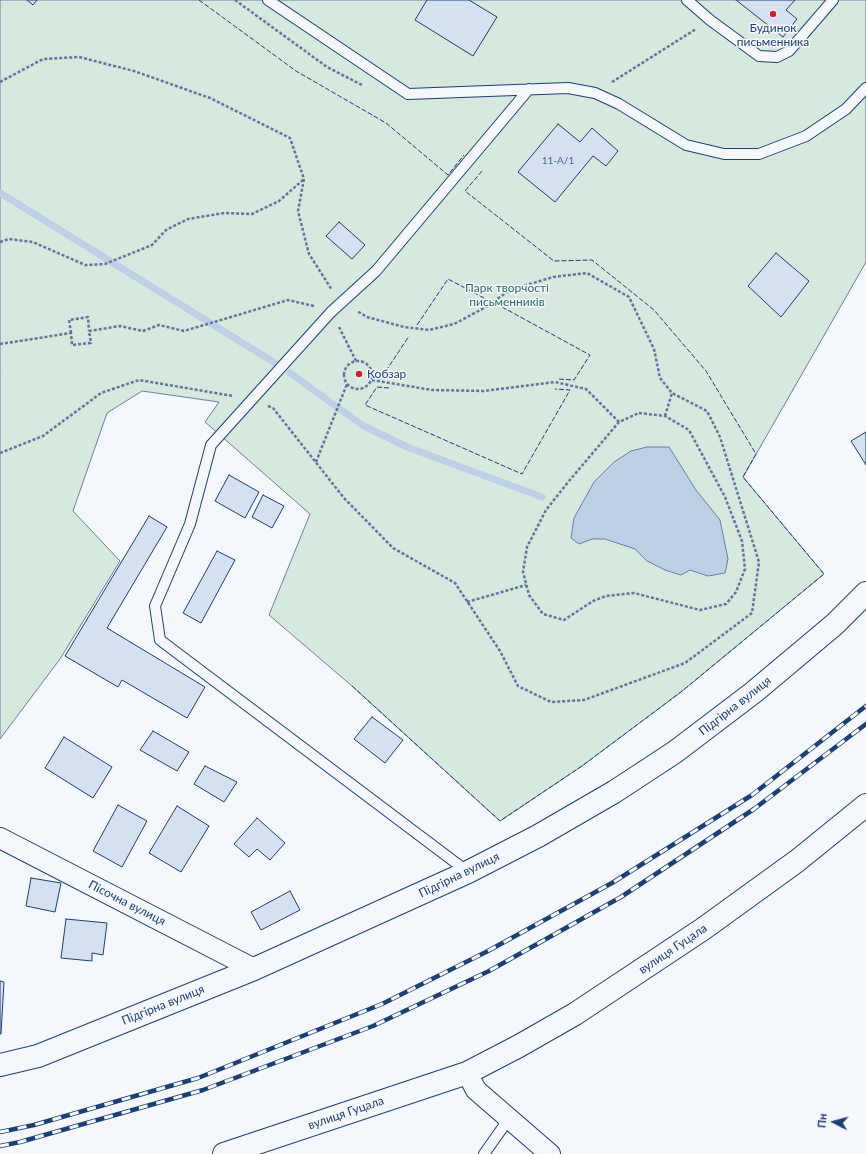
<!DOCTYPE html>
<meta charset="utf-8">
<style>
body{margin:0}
#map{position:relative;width:866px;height:1154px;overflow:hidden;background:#f4f7fb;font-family:Lato,sans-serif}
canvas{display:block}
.north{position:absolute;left:814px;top:1102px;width:40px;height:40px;-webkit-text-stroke:3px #f4f7fb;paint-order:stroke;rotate:276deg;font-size:11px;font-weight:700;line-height:16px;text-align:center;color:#1d3f73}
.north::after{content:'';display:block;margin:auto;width:14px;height:18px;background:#1d3f73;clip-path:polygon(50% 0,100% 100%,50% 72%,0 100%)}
</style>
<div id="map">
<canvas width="866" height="1154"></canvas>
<div class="north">Пн</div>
</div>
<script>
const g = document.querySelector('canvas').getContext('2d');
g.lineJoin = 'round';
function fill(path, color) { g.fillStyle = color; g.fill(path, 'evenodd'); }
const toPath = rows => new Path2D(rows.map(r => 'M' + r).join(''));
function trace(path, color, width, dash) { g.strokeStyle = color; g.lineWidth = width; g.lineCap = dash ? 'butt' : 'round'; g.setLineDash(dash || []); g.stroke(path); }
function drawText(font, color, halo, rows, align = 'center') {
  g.font = font + ' Lato,sans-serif'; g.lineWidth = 3; g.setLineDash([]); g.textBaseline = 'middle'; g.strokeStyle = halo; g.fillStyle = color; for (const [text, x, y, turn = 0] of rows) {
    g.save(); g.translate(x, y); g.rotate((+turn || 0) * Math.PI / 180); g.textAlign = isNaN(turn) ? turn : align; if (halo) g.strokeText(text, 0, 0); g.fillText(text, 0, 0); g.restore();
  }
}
const green = toPath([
 [0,0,866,0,866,262,743,477,824,574,681,692,582,766,500,821,352,686,269,615,310,514,205,422,219,402,142,391,107,413,73,511,120,561,60,659,0,739,0,0]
]);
fill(green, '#d7e8df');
trace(green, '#687fa3', 1);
const water = toPath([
 [647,447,669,447,696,490,720,520,728,559,725,573,708,576,690,570,681,575,665,570,647,561,635,549,605,539,592,539,579,544,571,538,574,518,594,482,614,462,631,451,647,447]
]);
fill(water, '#bed0e5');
trace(water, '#687fa3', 1);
trace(toPath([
 [0,193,275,363],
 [290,373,362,425,407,447,542,497]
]), '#bed0e5', 7);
const building = toPath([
 [27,0,37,0,33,5,27,0],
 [427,0,469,0,497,17,473,56,415,20,427,0],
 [736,0,795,0,786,10,797,19,783,37,736,0],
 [558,124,580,142,592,128,618,151,606,166,593,156,555,202,518,172,558,124],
 [339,222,365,245,352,259,326,236,339,222],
 [776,253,809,281,781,317,748,286,776,253],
 [866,432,866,465,851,441,866,432],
 [229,475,259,492,245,518,215,501,229,475],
 [263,495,284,506,272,528,252,517,263,495],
 [149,516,167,527,107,628,205,687,187,718,122,680,118,687,65,656,149,516],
 [217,551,235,560,201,623,183,613,217,551],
 [372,717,403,740,385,763,354,739,372,717],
 [153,731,189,752,177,771,140,750,153,731],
 [64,737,112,767,93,798,45,768,64,737],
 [205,766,237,782,224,802,194,784,205,766],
 [118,805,147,821,122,867,93,851,118,805],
 [177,806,209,826,181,872,149,853,177,806],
 [257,818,285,843,270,860,257,849,249,857,234,844,257,818],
 [31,878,61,883,55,912,26,906,31,878],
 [290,891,300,910,261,930,251,912,290,891],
 [66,919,107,923,103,955,92,953,92,961,61,958,66,919],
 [0,981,4,982,1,1034,0,1034,0,981]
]);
fill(building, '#d5e0f0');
trace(building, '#1d3f73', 1);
const lane = toPath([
 [268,0,408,94,568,88,595,93,619,104,686,145,724,154,759,154,806,136,846,109,866,88],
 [687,0,710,20,759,56,777,57,789,51,833,0],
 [468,872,160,640,155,606,190,524,211,445,331,312,376,271,529,89],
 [484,1154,508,1120]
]);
const street = toPath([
 [0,838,254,969],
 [467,1073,476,1090,550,1154]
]);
const secondary = toPath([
 [0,1065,38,1056,254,969,468,872,538,836,614,792,675,752,754,692,835,624,866,593],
 [224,1154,467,1073,519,1046,575,1014,703,929,797,861,866,805]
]);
trace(lane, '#1d3f73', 12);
trace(street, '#1d3f73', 22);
trace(secondary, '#1d3f73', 24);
trace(toPath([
 [235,0,327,67,362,85],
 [0,82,43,59,79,57,134,71,210,98,290,138,304,179,298,211,309,254,332,290],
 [612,82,696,29],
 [0,242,9,239,33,242,85,265,105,264,152,245,166,230,188,219,224,213,252,214,279,201,304,179],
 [339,327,356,361],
 [71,333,69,320,88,317,89,331],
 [0,344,71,333,72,345,91,343,89,331,120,326,143,331,159,325,184,331,288,300,314,306],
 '344 375a14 14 0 1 1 28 0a14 14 0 1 1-28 0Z',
 [372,380,432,390,484,391,555,382,586,389,619,422],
 [268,406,273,408,344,498,393,548,455,583,500,651,518,686,551,702,584,700,685,663,752,613,759,562,720,437,707,411,672,393,660,378,654,349,629,297,587,273,553,277,510,290,486,307,454,324,429,330,404,327,367,317,357,311],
 [639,413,665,416,689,430,725,497,742,541,745,569,736,592,726,604,700,610,634,593,606,596,593,601,564,620,543,614,529,595,523,572,527,547,546,510,569,481,619,422,639,413],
 [665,416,672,393],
 [0,453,43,436,101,393,139,380,233,396],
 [316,462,347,384],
 [467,602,526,585]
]), '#5e769c', 2.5, [3, 2]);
trace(lane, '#f4f7fb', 10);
trace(street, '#f4f7fb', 20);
trace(secondary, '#f4f7fb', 22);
const rail = toPath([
 [0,1132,34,1125,198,1078,382,1004,486,952,612,883,752,795,866,706],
 [0,1146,20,1142,203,1090,373,1026,489,971,621,897,754,809,866,724]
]);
trace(rail, '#1d3f73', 4.5);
trace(rail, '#f4f7fb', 3, [9]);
trace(toPath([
 [199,0,296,71,386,123,448,175,464,155],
 [502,307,590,355,574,380,558,379],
 [417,325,448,279,486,299],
 [389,378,382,377,409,336],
 [389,388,377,387,365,405,522,474,570,390,555,389],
 [352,686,500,821,582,766,681,692,824,574,743,477,756,454,706,371,654,310,592,260,554,261,465,191,482,171]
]), '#1d3f73', 1, [5, 2]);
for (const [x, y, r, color] of [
 [773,14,4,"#c62828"],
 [359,374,4,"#c62828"]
]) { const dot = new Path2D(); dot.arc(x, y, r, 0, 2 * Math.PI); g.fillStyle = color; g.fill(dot); trace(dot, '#f4f7fb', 1.5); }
drawText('10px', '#4b6792', null, [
 ["11-А/1",558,161]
]);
drawText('12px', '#1d3f73', '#f4f7fb', [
 ["Будинок",773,28],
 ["письменника",773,42],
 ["Кобзар",367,374,"left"]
]);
drawText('12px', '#2c6c60', '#f4f7fb', [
 ["Парк творчості",507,288],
 ["письменників",507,302]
]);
drawText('12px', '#1d3f73', '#f4f7fb', [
 ["Підгірна вулиця",735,706,-38],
 ["Підгірна вулиця",459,875,-26],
 ["Пісочна вулиця",127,903,27],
 ["вулиця Гуцала",673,949,-34],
 ["Підгірна вулиця",163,1005,-22],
 ["вулиця Гуцала",346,1113,-19]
]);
</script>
